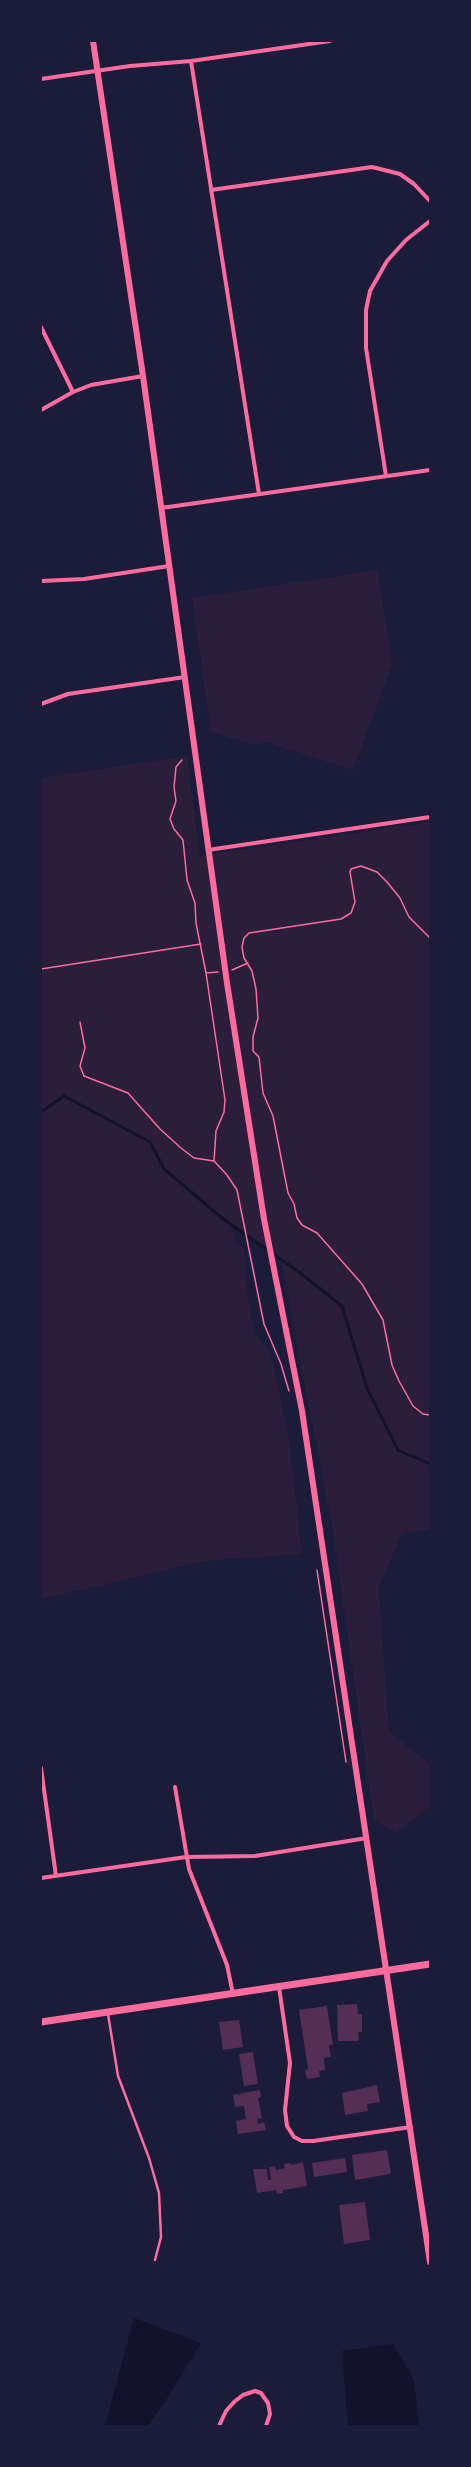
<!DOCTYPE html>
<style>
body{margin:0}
#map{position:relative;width:471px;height:2467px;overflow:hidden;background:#1b1b3a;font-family:"Roboto Serif",serif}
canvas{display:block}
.frame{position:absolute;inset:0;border:42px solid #1b1b3a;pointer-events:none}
</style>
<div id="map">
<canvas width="471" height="2467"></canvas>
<div class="frame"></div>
</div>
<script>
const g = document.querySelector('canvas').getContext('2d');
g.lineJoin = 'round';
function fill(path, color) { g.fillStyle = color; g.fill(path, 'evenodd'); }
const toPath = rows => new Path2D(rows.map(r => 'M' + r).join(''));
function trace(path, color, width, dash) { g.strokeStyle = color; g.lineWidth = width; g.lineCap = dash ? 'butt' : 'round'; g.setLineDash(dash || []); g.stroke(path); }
fill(toPath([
 [378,570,392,665,353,770,266,742,255,745,211,732,192,598],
 [187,756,200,856,430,822,430,1529,402,1533,379,1588,389,1731,430,1765,430,1806,396,1833,374,1820,332,1525,281,1262,232,1226,236,1243,244,1249,247,1292,255,1334,271,1353,290,1445,302,1554,205,1561,41,1599,41,778]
]), '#2a1e3b');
fill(toPath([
 [134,2318,201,2343,163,2405,147,2426,105,2426],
 [393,2344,414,2380,419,2426,348,2426,342,2351]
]), '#12122b');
trace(toPath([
 [41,1112,64,1096,150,1142,164,1169,222,1218,299,1272,342,1306,367,1388,398,1450,430,1464]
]), '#12122b', 3);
fill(toPath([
 [357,2004,358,2014,362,2014,362,2032,358,2032,359,2041,338,2041,337,2005],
 [327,2006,333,2045,329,2045,331,2057,324,2058,325,2070,319,2071,320,2077,307,2079,305,2070,308,2069,299,2010],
 [239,2020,243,2047,223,2050,219,2022],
 [253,2052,258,2084,244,2086,239,2054],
 [377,2085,380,2102,367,2104,368,2111,345,2115,342,2093],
 [260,2090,261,2097,258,2098,262,2118,257,2119,258,2124,264,2122,266,2130,238,2134,236,2121,246,2119,244,2106,235,2107,233,2095],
 [387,2150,391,2174,355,2180,352,2155],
 [345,2158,347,2172,314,2177,312,2163],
 [303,2162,307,2186,283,2190,283,2193,277,2194,276,2190,257,2193,253,2169,267,2169,268,2180,271,2180,269,2167,275,2166,276,2170,285,2168,284,2164,291,2163,291,2165],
 [365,2202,370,2240,344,2244,339,2205]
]), '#542f53');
trace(toPath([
 [182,760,176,767,174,787,176,801,170,819,174,829,183,840,187,880,195,903,196,923,206,973,225,1100,224,1112,216,1131,214,1161],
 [430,938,409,917,400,898,387,882,377,872,361,866,351,869,350,872,355,902,351,913,341,919,249,933,244,938,242,947,244,958,252,971,256,989,258,1018,253,1037,253,1051,259,1057,263,1093,273,1116,288,1193,294,1204,297,1218,302,1225,317,1233,362,1284,383,1320,392,1365,399,1381,413,1406,423,1414,430,1415],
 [41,969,201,944],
 [232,970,248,963],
 [206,973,218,972],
 [80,1022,85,1048,80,1066,84,1076,128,1093,160,1129,181,1148,194,1158,214,1161,227,1175,237,1190,264,1324,281,1364,289,1391],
 [317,1570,346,1762]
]), '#ff6b9d', 1.5);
trace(toPath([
 [108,2014,118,2076,149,2158,159,2193,161,2237,155,2260]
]), '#ff6b9d', 2.5);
trace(toPath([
 [191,61,259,494],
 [41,79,130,66,191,61,330,41],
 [211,190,372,167,400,174,414,184,430,201],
 [41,327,73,392],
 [41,410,73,392,91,385,143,376],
 [386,476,366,348,366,310,370,291,387,261,406,240,430,221],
 [161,508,430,470],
 [41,581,84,579,169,566],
 [41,704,68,694,185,677],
 [208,850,430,817],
 [41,1768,56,1876],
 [175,1787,189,1869,227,1965,233,1994],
 [41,1878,186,1857,255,1856,367,1838],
 [279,1987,290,2063,285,2110,287,2126,294,2137,302,2141,313,2141,411,2127],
 [219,2426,226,2411,234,2402,243,2395,255,2391,261,2393,268,2403,270,2414,266,2426]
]), '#ff6b9d', 4);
trace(toPath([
 [93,41,143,376,227,983,264,1219,302,1411,430,2262]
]), '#ff6b9d', 6);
trace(toPath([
 [41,2022,430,1964]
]), '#ff6b9d', 7);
</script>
